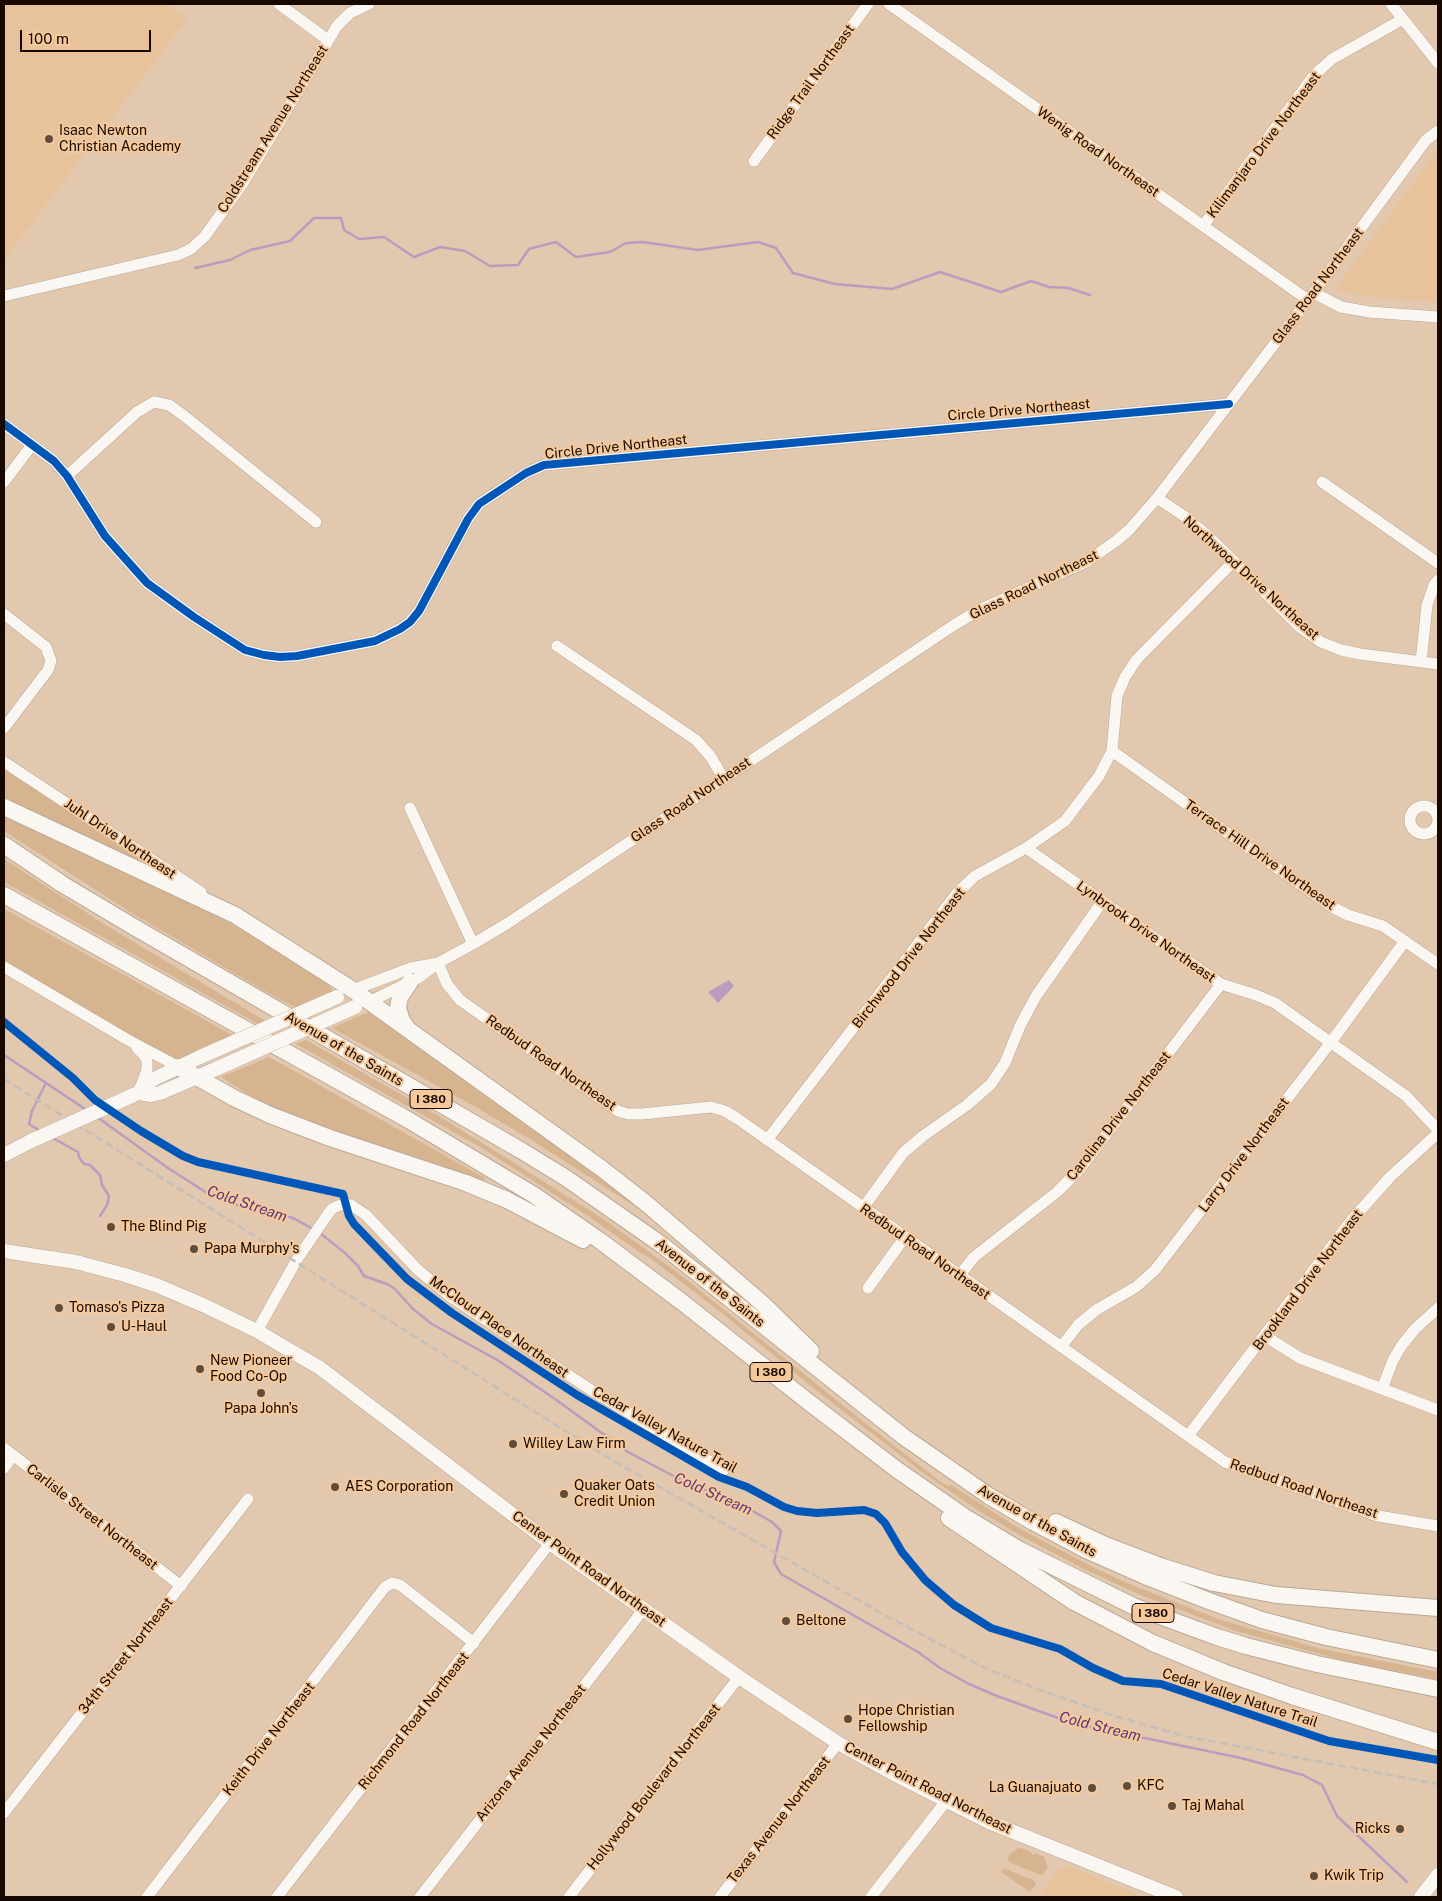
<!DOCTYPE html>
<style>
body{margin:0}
#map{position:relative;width:1442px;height:1901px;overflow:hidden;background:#e1c8af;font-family:"Public Sans",sans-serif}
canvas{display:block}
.frame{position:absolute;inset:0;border:5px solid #170900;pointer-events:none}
.scale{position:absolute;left:20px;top:30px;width:131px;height:22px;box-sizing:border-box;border:2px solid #170900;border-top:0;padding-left:6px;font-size:15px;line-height:18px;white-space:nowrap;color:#170900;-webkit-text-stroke:4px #f5c99b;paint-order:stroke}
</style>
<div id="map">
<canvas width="1442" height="1901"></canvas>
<div class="frame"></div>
<div class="scale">100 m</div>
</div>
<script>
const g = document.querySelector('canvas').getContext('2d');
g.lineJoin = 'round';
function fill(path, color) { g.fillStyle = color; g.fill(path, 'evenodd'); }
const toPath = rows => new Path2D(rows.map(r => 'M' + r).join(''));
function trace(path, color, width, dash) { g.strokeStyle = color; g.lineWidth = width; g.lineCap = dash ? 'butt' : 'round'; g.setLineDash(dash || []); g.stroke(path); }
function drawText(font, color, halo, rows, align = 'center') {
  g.font = font + ' "Public Sans",sans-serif'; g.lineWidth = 4; g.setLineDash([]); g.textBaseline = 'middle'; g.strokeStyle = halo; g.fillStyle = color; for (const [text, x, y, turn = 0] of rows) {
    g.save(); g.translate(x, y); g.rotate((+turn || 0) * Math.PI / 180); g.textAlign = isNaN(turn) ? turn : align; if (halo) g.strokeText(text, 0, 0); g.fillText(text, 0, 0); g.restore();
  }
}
fill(toPath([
 [4,4,165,4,187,19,4,260],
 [1438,149,1438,302,1359,296,1335,289],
 [1068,1866,1142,1897,1038,1897,1058,1869]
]), '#e8c29a');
fill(toPath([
 [4,769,147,862,171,880,4,801],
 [4,814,201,907,266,943,323,979,332,989,332,993,296,1008,263,990,130,912,4,831],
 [4,859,104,924,267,1022,260,1025,4,882],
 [4,909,142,985,234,1036,176,1062,4,961],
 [373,1010,481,1088,635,1203,633,1205,533,1141,474,1106,332,1028],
 [306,1040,442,1118,602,1218,677,1272,860,1419,941,1482,948,1486,951,1485,1020,1529,1093,1567,1127,1583,1221,1620,1322,1649,1438,1672,1438,1679,1349,1662,1236,1631,1138,1594,1084,1569,1023,1537,979,1511,922,1472,817,1391,722,1313,646,1255,642,1254,588,1216,482,1148,296,1044],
 [269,1057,485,1178,482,1183,275,1111,221,1077],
 [1021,1848,1027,1850,1033,1855,1035,1855,1035,1853,1044,1857,1048,1867,1043,1874,1040,1875,1009,1862,1007,1858,1011,1853,1017,1849],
 [1003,1869,1006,1869,1035,1881,1036,1884,1030,1892,1001,1872]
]), '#d7b490');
fill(toPath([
 [729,980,734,986,718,1003,708,992]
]), '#ba9dbe');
trace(toPath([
 [195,268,230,260,250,250,290,241,314,218,341,218,344,230,359,239,384,237,414,257,440,247,465,251,490,266,518,265,529,249,556,242,576,257,610,252,626,243,643,242,698,250,758,242,776,248,793,273,835,284,892,289,940,272,1001,292,1031,281,1049,287,1068,288,1090,295],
 [4,1055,88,1111],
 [97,1117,168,1168,207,1193,238,1205,272,1211,295,1219,313,1229],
 [42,1132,29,1124,32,1111,46,1083],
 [51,1137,78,1152,79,1157,84,1164,90,1165,100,1175,102,1185,109,1196,107,1205,100,1216],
 [320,1233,345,1253,358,1266,364,1276,387,1284,395,1289,413,1309,432,1324,499,1361,555,1399,628,1452,681,1480,709,1492,735,1501,772,1522,781,1531,774,1562,781,1574,918,1652,940,1668,969,1684,997,1696,1072,1723,1241,1758,1303,1775,1322,1785,1337,1816,1407,1882]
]), '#ba9dbe', 2.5);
const minor = toPath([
 [279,4,328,40],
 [889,4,1308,300],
 [1391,4,1438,63],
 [754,161,868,4],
 [1203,226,1312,78,1322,68,1332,59,1403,19],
 [1314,293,1341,307,1369,312,1438,317],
 [4,296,178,255,191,249,205,236,243,183,337,26,350,13,369,4],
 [4,424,54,461,67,476,105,536,147,583,194,617,245,650,264,655,280,657,297,656,375,641,400,629,410,622,419,611,468,519,479,504,526,473,544,465,1229,404],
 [67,476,137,412,154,402,169,405,183,415,316,522],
 [4,482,32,445],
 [1322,482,1438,563],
 [1157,498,1184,516,1208,536,1301,628,1321,642,1341,650,1360,654,1438,664],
 [4,614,46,647,51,661,48,670,4,728],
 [557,646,696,740,711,757,723,778],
 [1421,662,1427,605,1434,585,1438,580],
 [1112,751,1332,907,1348,915,1383,926,1438,964],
 [4,762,201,892],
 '1410 820a14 14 0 1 1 28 0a14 14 0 1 1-28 0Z',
 [410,808,473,944],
 [1026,848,1221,984,1256,995,1275,1003,1406,1096,1438,1130],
 [438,963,447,984,460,1000,618,1111,628,1114,642,1114,711,1107,725,1111,738,1119,1225,1462,1378,1516,1438,1526],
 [4,967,128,1040,179,1067],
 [353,990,411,968,438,963],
 [369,1002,418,978,438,963,473,944,508,923,954,625,981,609,1086,562,1116,541,1129,530,1157,498,1308,300,1426,140,1438,131],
 [137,1048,144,1055,147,1061,147,1070,140,1089],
 [767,1140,957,893,975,876,1026,848,1065,821,1099,776,1112,751,1117,696,1125,677,1137,659,1234,561],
 [863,1208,903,1153,923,1136,967,1105,991,1084,1005,1063,1020,1026,1036,996,1102,902],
 [959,1276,974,1257,1057,1192,1080,1169,1221,984],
 [868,1288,905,1237],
 [257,1331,296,1261,330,1211,333,1208,343,1204,351,1205,366,1215,418,1270,451,1297,591,1390,724,1470],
 [1265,1336,1300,1358,1438,1410],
 [1061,1347,1078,1325,1096,1310,1136,1287,1155,1270,1331,1042,1405,941],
 [1382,1389,1393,1360,1402,1345,1415,1329,1438,1308],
 [1188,1436,1350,1222,1390,1177,1438,1133],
 [4,1448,181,1586],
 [4,1468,13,1455],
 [4,1813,248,1499],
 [147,1897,385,1587,392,1583,400,1585,474,1643],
 [277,1897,550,1543],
 [420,1897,643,1610],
 [569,1897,739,1677],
 [720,1897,838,1743],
 [871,1897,947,1800]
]);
const major = toPath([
 [200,1057,154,1079,142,1087,138,1093,151,1095,160,1093,218,1068],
 [4,1155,31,1141],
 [4,1251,76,1262,125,1275,156,1285,203,1305,257,1331,320,1368,550,1543,739,1677,838,1743,894,1774,989,1822,1176,1897],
 [1421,1897,1438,1875]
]);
const highway = toPath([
 [4,807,235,915,353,990,601,1168,647,1204,763,1304,811,1351],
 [4,845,62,884,134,927,522,1151,566,1178,662,1245,904,1437,989,1496,1033,1522,1086,1550,1145,1576,1209,1601,1262,1620,1326,1637,1438,1660],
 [4,895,405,1118,534,1195,599,1240,682,1302,806,1400,896,1469,965,1517,1020,1550,1133,1606,1217,1637,1246,1646,1317,1664,1438,1689],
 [407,1028,402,1021,398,1008,400,997,410,982],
 [179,1067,234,1098,270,1115,330,1138,466,1183,507,1200,583,1240],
 [949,1518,1074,1602,1153,1643,1223,1672,1292,1696,1438,1742],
 [1056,1522,1105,1545,1163,1567,1214,1583,1276,1595,1438,1608]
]);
trace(minor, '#bba895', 12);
trace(major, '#bba895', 15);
trace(highway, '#bba895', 18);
trace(minor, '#faf7f3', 11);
trace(major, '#faf7f3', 14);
trace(highway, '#faf7f3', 16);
trace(toPath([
 [4,1079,607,1457,881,1613,985,1668,1037,1689,1115,1716,1184,1736,1438,1784]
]), '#c6bfb8', 2.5, [8, 4]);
const majorBridge = toPath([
 [200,1057,337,997],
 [218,1068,355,1007],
 [31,1141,138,1093]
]);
trace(majorBridge, '#bba895', 15, []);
trace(majorBridge, '#faf7f3', 14);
trace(toPath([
 [4,424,54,461,67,476,105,536,147,583,194,617,245,650,264,655,280,657,297,656,375,641,400,629,410,622,419,611,468,519,479,504,526,473,544,465,1229,404],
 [4,1022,73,1078,95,1100,141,1131,183,1156,198,1162,343,1194,349,1216,354,1224,407,1279,452,1313,577,1395,719,1477,747,1487,784,1507,797,1511,817,1513,864,1510,876,1514,885,1523,902,1552,925,1580,954,1605,991,1628,1060,1649,1093,1668,1123,1681,1161,1684,1329,1741,1438,1760]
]), '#0057b8', 8);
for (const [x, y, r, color] of [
 [49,139,5,"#5e4c3d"],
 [111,1227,5,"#5e4c3d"],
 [194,1249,5,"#5e4c3d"],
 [59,1308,5,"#5e4c3d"],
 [111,1327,5,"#5e4c3d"],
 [200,1369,5,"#5e4c3d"],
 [261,1393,5,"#5e4c3d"],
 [513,1444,5,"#5e4c3d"],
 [335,1487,5,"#5e4c3d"],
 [564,1494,5,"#5e4c3d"],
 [786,1621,5,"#5e4c3d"],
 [848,1719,5,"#5e4c3d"],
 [1127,1786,5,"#5e4c3d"],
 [1092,1788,5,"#5e4c3d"],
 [1172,1806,5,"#5e4c3d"],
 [1400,1829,5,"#5e4c3d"],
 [1314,1876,5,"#5e4c3d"]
]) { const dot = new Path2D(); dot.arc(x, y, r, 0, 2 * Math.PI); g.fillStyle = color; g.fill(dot); trace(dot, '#f5c99b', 2); }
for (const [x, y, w] of [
 [431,1099,42],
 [771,1372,42],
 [1153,1613,42]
]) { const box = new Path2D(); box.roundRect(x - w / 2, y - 9.5, w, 19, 4); g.fillStyle = '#f5c99b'; g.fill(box); trace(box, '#170900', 1); }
drawText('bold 12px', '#170900', null, [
 ["I 380",431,1099],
 ["I 380",771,1372],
 ["I 380",1153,1613]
]);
drawText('14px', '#170900', '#f5c99b', [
 ["Ridge Trail Northeast",811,82,-54],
 ["Coldstream Avenue Northeast",273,129,-58],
 ["Kilimanjaro Drive Northeast",1264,145,-53],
 ["Wenig Road Northeast",1098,152,35],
 ["Glass Road Northeast",1318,286,-53],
 ["Circle Drive Northeast",1019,410,-5],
 ["Circle Drive Northeast",616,447,-6],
 ["Northwood Drive Northeast",1251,578,42],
 ["Glass Road Northeast",1034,585,-26],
 ["Glass Road Northeast",691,800,-34],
 ["Juhl Drive Northeast",120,839,34],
 ["Terrace Hill Drive Northeast",1260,855,35],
 ["Lynbrook Drive Northeast",1146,932,35],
 ["Birchwood Drive Northeast",909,958,-52],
 ["Avenue of the Saints",344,1049,30],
 ["Redbud Road Northeast",551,1063,35],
 ["Carolina Drive Northeast",1119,1116,-52],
 ["Larry Drive Northeast",1244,1155,-53],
 ["Redbud Road Northeast",925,1252,35],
 ["Brookland Drive Northeast",1308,1280,-53],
 ["Avenue of the Saints",710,1283,38],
 ["McCloud Place Northeast",499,1327,35],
 ["Cedar Valley Nature Trail",665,1430,29],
 ["Redbud Road Northeast",1304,1489,19],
 ["Carlisle Street Northeast",92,1517,38],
 ["Avenue of the Saints",1037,1521,29],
 ["Center Point Road Northeast",589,1569,36],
 ["34th Street Northeast",126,1656,-52],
 ["Cedar Valley Nature Trail",1240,1698,18],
 ["Richmond Road Northeast",414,1721,-52],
 ["Keith Drive Northeast",269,1739,-52],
 ["Arizona Avenue Northeast",531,1753,-52],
 ["Hollywood Boulevard Northeast",654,1787,-52],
 ["Center Point Road Northeast",928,1788,27],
 ["Texas Avenue Northeast",779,1820,-52]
]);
drawText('14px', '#170900', '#f5c99b', [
 ["Isaac Newton",59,131],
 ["Christian Academy",59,147],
 ["The Blind Pig",121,1227],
 ["Papa Murphy's",204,1249],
 ["Tomaso's Pizza",69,1308],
 ["U-Haul",121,1327],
 ["New Pioneer",210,1361],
 ["Food Co-Op",210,1377],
 ["Papa John's",261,1409,"center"],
 ["Willey Law Firm",523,1444],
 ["Quaker Oats",574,1486],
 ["Credit Union",574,1502],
 ["AES Corporation",345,1487],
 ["Beltone",796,1621],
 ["Hope Christian",858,1711],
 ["Fellowship",858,1727],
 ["KFC",1137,1786],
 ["La Guanajuato",1082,1788,"right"],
 ["Taj Mahal",1182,1806],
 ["Ricks",1390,1829,"right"],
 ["Kwik Trip",1324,1876]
], 'left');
drawText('italic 15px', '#5d357d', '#f5c99b', [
 ["Cold Stream",247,1204,19],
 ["Cold Stream",713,1494,24],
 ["Cold Stream",1100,1727,14]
]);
</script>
